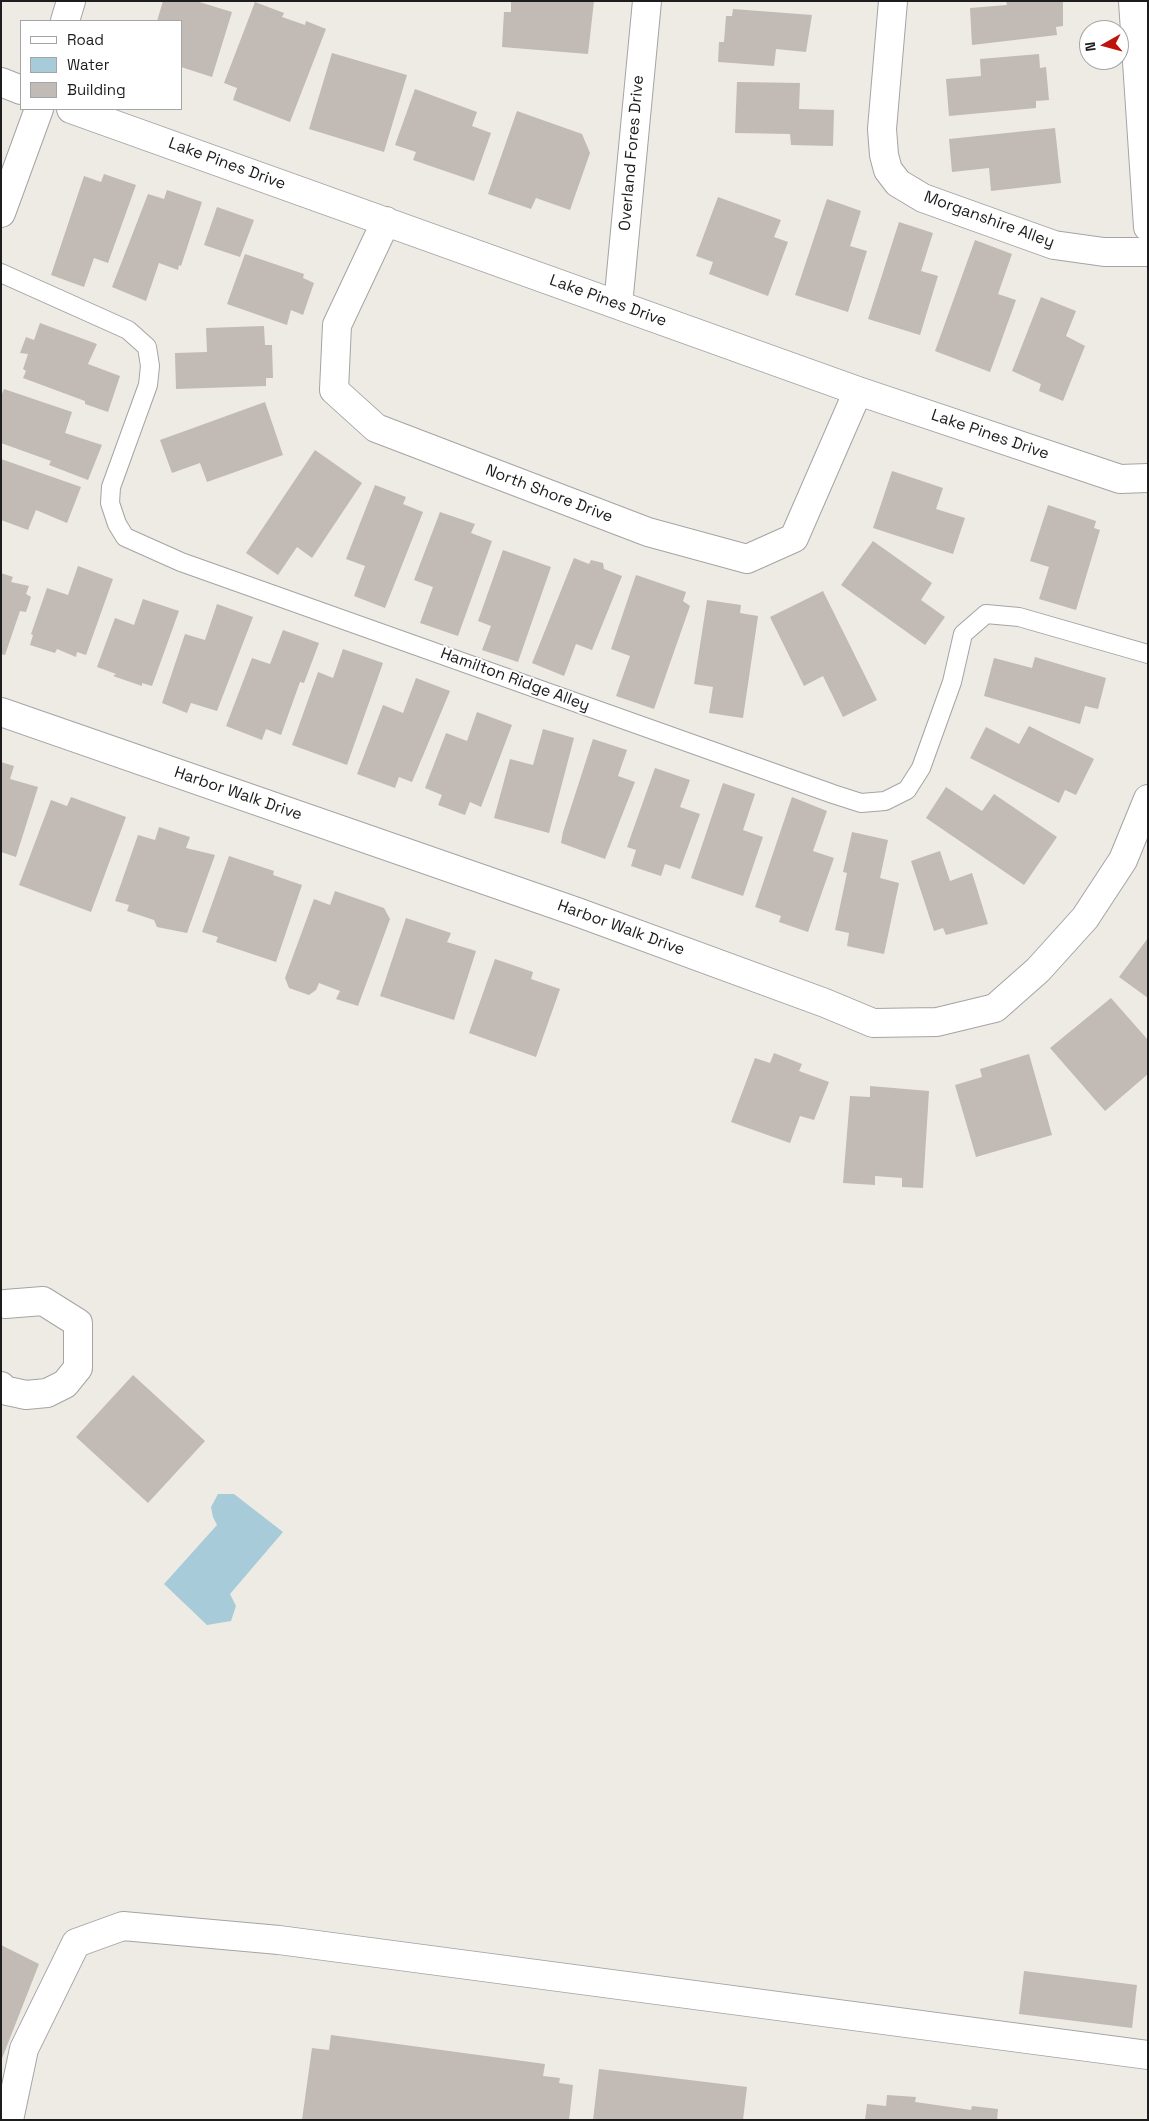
<!DOCTYPE html>
<style>
body{margin:0}
#map{position:relative;width:1149px;height:2121px;overflow:hidden;background:#eeebe4;font-family:"Space Grotesk",sans-serif}
canvas{display:block}
.frame{position:absolute;inset:0;border:2px solid #1d1d1d;pointer-events:none}
.legend{position:absolute;left:20px;top:20px;width:162px;height:90px;box-sizing:border-box;background:#fff;border:1px solid #a5a5a5;margin:0;padding:6px 9px;list-style:none;font-size:15px;color:#1d1d1d}
.legend li{display:flex;align-items:center;gap:10px;height:25px}
.legend b{width:25px;border:1px solid #a5a5a5}
.north{position:absolute;left:1079px;top:20px;width:50px;height:50px;box-sizing:border-box;background:#fff;border:1px solid #a5a5a5;border-radius:50%;rotate:263deg;font-size:14px;font-weight:700;line-height:20px;text-align:center;color:#1d1d1d}
.north::after{content:'';display:block;margin:auto;width:18px;height:22px;background:#bd150e;clip-path:polygon(50% 0,100% 100%,50% 72%,0 100%)}
</style>
<div id="map">
<canvas width="1149" height="2121"></canvas>
<div class="frame"></div>
<ul class="legend">
<li><b style="height:6px;background:#fff"></b>Road</li>
<li><b style="height:14px;background:#a7cbd8"></b>Water</li>
<li><b style="height:14px;background:#c2bab4"></b>Building</li>
</ul>
<div class="north">N</div>
</div>
<script>
const g = document.querySelector('canvas').getContext('2d');
g.lineJoin = 'round';
function fill(path, color) { g.fillStyle = color; g.fill(path, 'evenodd'); }
const toPath = rows => new Path2D(rows.map(r => 'M' + r).join(''));
function trace(path, color, width, dash) { g.strokeStyle = color; g.lineWidth = width; g.lineCap = dash ? 'butt' : 'round'; g.setLineDash(dash || []); g.stroke(path); }
function drawText(font, color, halo, rows, align = 'center') {
  g.font = font + ' "Space Grotesk",sans-serif'; g.lineWidth = 4; g.setLineDash([]); g.textBaseline = 'middle'; g.strokeStyle = halo; g.fillStyle = color; for (const [text, x, y, turn = 0] of rows) {
    g.save(); g.translate(x, y); g.rotate((+turn || 0) * Math.PI / 180); g.textAlign = isNaN(turn) ? turn : align; if (halo) g.strokeText(text, 0, 0); g.fillText(text, 0, 0); g.restore();
  }
}
fill(toPath([
 [218,1494,234,1494,283,1532,230,1594,236,1606,231,1621,207,1625,164,1584,217,1525,213,1517,211,1507]
]), '#a7cbd8');
fill(toPath([
 [163,1,196,1,232,12,212,77,181,67,181,21,157,21],
 [511,1,594,1,588,54,502,47,504,12,511,12],
 [1006,1,1063,1,1063,26,1056,27,1057,35,972,45,970,8,1007,5],
 [255,2,284,13,282,17,305,25,306,21,326,29,290,122,233,100,237,88,224,83],
 [733,9,812,15,806,52,776,49,774,66,718,62,719,42,724,42,726,16,732,16],
 [332,53,407,75,384,152,309,129],
 [1039,54,1040,68,1046,67,1049,100,1036,101,1036,108,949,116,946,79,981,76,980,59],
 [737,82,800,83,799,109,834,110,833,146,791,145,790,134,735,133],
 [415,89,477,112,472,126,491,133,474,181,413,160,416,152,395,145],
 [517,111,582,134,590,153,570,210,536,198,531,209,488,194],
 [1055,128,1061,183,991,191,989,168,952,172,949,139],
 [104,174,136,185,108,263,94,258,84,287,51,275,84,176,101,182],
 [167,190,202,202,181,266,179,265,178,270,159,263,146,301,112,287,148,194,164,199],
 [718,197,781,220,774,237,788,242,768,296,709,274,713,262,696,256],
 [827,199,861,211,850,246,867,251,848,312,795,295],
 [217,207,254,220,240,257,204,245],
 [899,222,933,233,921,271,938,276,920,335,868,319],
 [975,240,1012,254,998,294,1016,300,990,372,935,351],
 [245,254,304,274,303,278,314,283,303,315,291,310,287,325,227,304],
 [1041,297,1076,311,1066,336,1085,346,1063,401,1039,391,1041,384,1012,371],
 [40,323,97,344,88,364,120,376,108,412,85,404,85,401,23,378,26,371,23,369,28,354,20,353,26,337,34,340],
 [264,326,265,345,272,345,273,378,266,378,266,386,176,389,175,353,207,352,206,328],
 [4,389,72,412,65,433,102,445,88,480,49,465,51,461,1,443,1,396],
 [265,402,283,455,207,482,200,463,172,473,160,440],
 [315,450,362,483,312,558,297,547,278,575,246,553],
 [1,459,81,487,67,523,36,510,28,530,1,520],
 [892,471,943,488,936,509,965,518,953,554,873,528],
 [375,485,406,497,403,504,423,512,385,608,354,596,365,566,346,559],
 [1048,505,1096,521,1094,528,1100,530,1076,610,1039,599,1049,567,1030,561],
 [440,512,475,524,471,533,492,541,458,636,420,623,433,587,414,580],
 [873,541,932,583,921,600,945,617,925,645,841,585],
 [503,550,551,567,518,662,482,650,491,626,478,621],
 [574,558,589,564,591,560,603,563,604,569,622,576,592,650,576,644,564,676,532,663],
 [78,566,113,579,86,655,77,652,76,657,57,649,55,653,30,645,33,635,31,634,47,588,68,595],
 [1,573,13,577,11,582,29,586,26,594,31,597,26,612,20,611,5,655,1,654],
 [636,575,686,592,683,601,690,606,654,709,616,696,630,656,611,649],
 [823,591,877,700,843,717,823,676,804,686,770,617],
 [143,599,179,611,152,686,142,683,142,686,113,676,116,674,97,667,115,618,134,625],
 [707,600,741,605,740,613,758,616,743,718,709,713,713,687,694,684],
 [217,604,253,617,217,711,191,703,187,713,162,703,185,634,205,640],
 [283,630,319,643,304,683,300,682,281,735,266,729,262,740,226,726,252,658,270,664],
 [343,649,383,663,347,765,292,745,318,672,333,678],
 [1035,657,1106,678,1098,709,1085,706,1080,724,984,696,994,658,1032,668],
 [416,678,450,691,412,782,399,777,395,788,357,774,383,705,403,713],
 [477,712,512,725,481,807,470,802,465,815,438,805,442,795,425,788,446,733,467,741],
 [1029,726,1094,759,1076,795,1065,790,1059,803,970,758,986,727,1019,744],
 [543,729,574,738,549,833,494,818,510,759,533,765],
 [593,739,627,750,618,776,635,782,605,859,561,843,563,832],
 [1,762,14,766,10,779,38,787,16,857,1,852],
 [655,768,690,780,680,807,700,814,680,869,665,864,661,876,631,866,636,850,627,847],
 [723,783,755,794,743,830,763,837,743,896,691,878],
 [946,787,982,811,994,794,1057,837,1024,885,926,818],
 [71,797,126,817,91,912,19,885,51,800,67,806],
 [792,797,827,811,813,851,834,858,808,932,779,922,781,916,755,907],
 [159,827,190,837,186,848,215,855,187,933,157,927,154,920,127,911,129,905,115,901,138,835,155,840],
 [852,832,888,840,880,878,899,883,884,954,847,946,849,933,835,930,847,873,843,872],
 [940,851,950,881,972,873,988,924,946,935,943,928,934,931,911,861],
 [229,856,274,871,273,875,302,885,276,962,216,942,218,937,202,932],
 [335,891,384,908,390,919,358,1006,336,999,340,991,319,983,316,990,309,995,289,988,285,978,314,899,330,905],
 [406,918,451,933,447,942,476,951,454,1020,380,996],
 [1148,938,1148,998,1119,977],
 [495,959,533,972,531,979,560,989,536,1057,469,1033],
 [1111,998,1148,1040,1148,1074,1105,1111,1050,1048],
 [774,1053,802,1064,799,1071,829,1082,814,1120,800,1116,790,1143,731,1122,755,1058,770,1063],
 [1029,1054,1052,1135,976,1157,955,1085,982,1077,980,1069],
 [870,1086,929,1091,923,1188,902,1187,902,1178,875,1176,875,1185,843,1183,850,1096,870,1097],
 [133,1375,205,1441,148,1503,76,1437],
 [1,1945,39,1964,1,2061],
 [1024,1971,1137,1985,1132,2028,1019,2014],
 [331,2035,545,2064,543,2076,560,2078,559,2083,573,2085,569,2120,302,2120,312,2048,329,2050],
 [599,2069,747,2087,743,2120,593,2120],
 [887,2095,916,2097,915,2102,971,2110,972,2106,998,2109,997,2120,865,2120,867,2104,886,2106]
]), '#c2bab4');
const lane = toPath([
 [1,273,128,330,147,347,150,366,148,385,111,487,110,503,117,524,125,537,181,562,833,794,861,803,885,801,907,790,921,768,952,682,963,634,986,614,1019,617,1148,654]
]);
const street = toPath([
 [893,1,882,129,884,155,888,170,898,183,923,198,1054,245,1104,252,1148,252],
 [1133,1,1148,227],
 [65,21,71,1],
 [1,82,21,90],
 [71,109,858,391,1120,479,1148,478],
 [1,213,39,109],
 [386,221,337,325,334,390,376,428,648,532,747,559,794,538,858,391],
 [618,305,647,1],
 [1,712,577,912,825,1003,873,1023,937,1022,995,1008,1038,970,1085,918,1123,860,1148,799],
 [1,1386,3,1390,26,1395,47,1393,65,1384,78,1368,78,1323,43,1301,5,1304],
 [9,2120,24,2049,76,1943,123,1926,279,1940,1148,2055]
]);
trace(lane, '#a4a4a4', 20);
trace(street, '#a4a4a4', 30);
trace(lane, '#fff', 18);
trace(street, '#fff', 28);
drawText('16px', '#1d1d1d', '#fff', [
 ["Overland Fores Drive",632,153,-85],
 ["Lake Pines Drive",227,164,20],
 ["Morganshire Alley",989,220,20],
 ["Lake Pines Drive",608,301,20],
 ["Lake Pines Drive",990,435,19],
 ["North Shore Drive",549,494,21],
 ["Hamilton Ridge Alley",515,680,20],
 ["Harbor Walk Drive",238,794,19],
 ["Harbor Walk Drive",621,928,20]
]);
</script>
